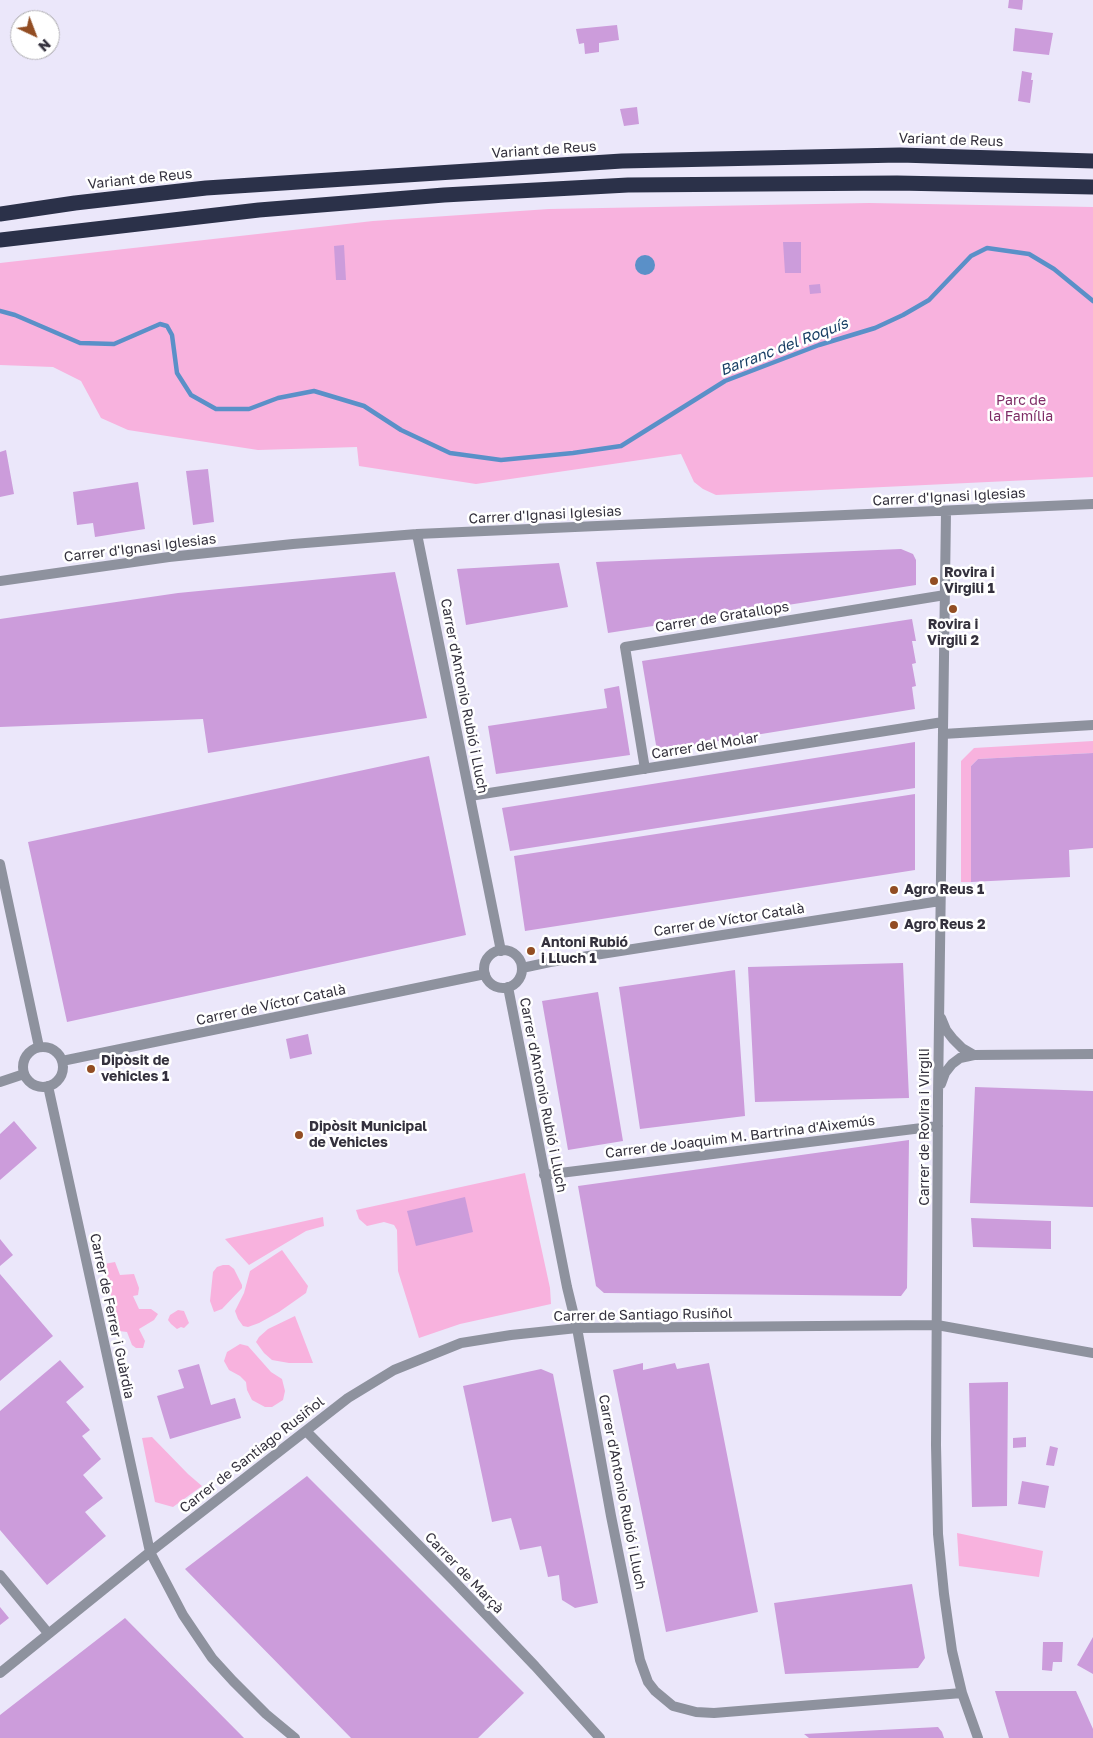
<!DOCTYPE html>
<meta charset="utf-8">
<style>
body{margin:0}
#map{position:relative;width:1093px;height:1738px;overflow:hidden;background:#ebe7fa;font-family:"Golos Text",sans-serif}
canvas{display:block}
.north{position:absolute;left:10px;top:10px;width:50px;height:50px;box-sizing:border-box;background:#fff;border:1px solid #aeadb1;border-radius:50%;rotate:137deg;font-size:14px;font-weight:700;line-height:20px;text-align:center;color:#34313d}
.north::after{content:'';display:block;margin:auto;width:18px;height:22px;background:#924d23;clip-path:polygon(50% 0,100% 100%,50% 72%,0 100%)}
</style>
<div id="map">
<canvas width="1093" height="1738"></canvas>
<div class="north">N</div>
</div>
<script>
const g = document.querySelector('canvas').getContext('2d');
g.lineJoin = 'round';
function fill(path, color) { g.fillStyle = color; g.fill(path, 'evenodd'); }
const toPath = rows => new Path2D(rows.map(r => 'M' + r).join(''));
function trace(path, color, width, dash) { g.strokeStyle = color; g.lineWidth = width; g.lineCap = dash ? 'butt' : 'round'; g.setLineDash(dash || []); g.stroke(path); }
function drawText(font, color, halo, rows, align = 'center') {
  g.font = font + ' "Golos Text",sans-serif'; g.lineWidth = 5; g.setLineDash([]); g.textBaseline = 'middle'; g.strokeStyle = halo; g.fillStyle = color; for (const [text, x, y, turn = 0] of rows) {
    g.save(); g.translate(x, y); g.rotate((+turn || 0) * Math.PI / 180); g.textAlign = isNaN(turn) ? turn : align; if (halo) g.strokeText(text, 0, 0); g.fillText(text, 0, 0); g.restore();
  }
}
fill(toPath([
 [869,203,1093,207,1093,477,716,495,703,489,694,482,681,454,476,484,359,466,357,447,258,450,128,430,101,418,81,381,53,367,0,365,0,263,373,221,549,209],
 [1093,741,1093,753,978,759,971,766,971,882,961,882,961,761,974,748],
 [525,1173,550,1288,551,1304,460,1324,419,1338,398,1271,397,1230,394,1225,384,1222,367,1226,359,1219,356,1210],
 [323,1217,324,1226,306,1231,249,1265,225,1239],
 [282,1250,308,1286,306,1293,279,1312,259,1323,248,1327,243,1326,238,1319,235,1311,244,1293,250,1271],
 [115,1262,120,1275,134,1274,139,1288,138,1295,133,1296,139,1309,151,1309,158,1314,154,1320,139,1329,145,1341,143,1348,136,1348,132,1345,127,1332,119,1331,104,1264],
 [223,1265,229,1265,234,1269,242,1285,242,1288,222,1309,214,1312,210,1301,213,1272,217,1267],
 [178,1310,184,1311,189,1323,184,1328,181,1327,177,1329,171,1324,168,1320,170,1315],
 [295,1316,313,1363,289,1363,272,1360,264,1353,256,1342,259,1337,268,1329],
 [240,1344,248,1346,271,1372,282,1379,285,1391,283,1400,272,1407,265,1407,252,1400,247,1390,246,1382,240,1376,229,1370,224,1361,227,1352],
 [152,1437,188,1474,202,1486,173,1507,155,1502,142,1438],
 [957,1533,1043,1551,1039,1577,959,1566]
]), '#f8b2de');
fill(toPath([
 '635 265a10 10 0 1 1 20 0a10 10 0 1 1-20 0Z'
]), '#5a90c8');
trace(toPath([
 [0,311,15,315,80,343,114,344,160,324,167,326,172,335,177,373,191,395,216,409,249,409,278,398,314,391,364,406,401,430,450,453,501,460,573,453,621,446,725,381,819,345,875,328,903,315,929,300,971,256,987,248,1029,254,1054,269,1093,301]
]), '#5a90c8', 4.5);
fill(toPath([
 [1009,0,1023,0,1022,10,1008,8],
 [617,25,619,40,599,43,599,52,585,54,584,43,579,44,576,29],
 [1015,28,1053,33,1049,55,1013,51],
 [1022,71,1032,73,1031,80,1033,80,1030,103,1018,101],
 [637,107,639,124,624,126,620,109],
 [783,242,801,242,801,273,785,273],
 [344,245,346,280,336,280,334,246],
 [820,284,821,293,810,294,809,285],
 [6,450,14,494,0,497,0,452],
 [208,469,214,522,193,525,186,471],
 [138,482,145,529,95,537,93,523,77,525,73,492],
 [901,549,913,554,916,560,916,585,608,633,596,562],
 [559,563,568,607,466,625,457,569],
 [395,572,427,718,208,753,203,719,0,727,0,619,178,593],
 [912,619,916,641,912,641,916,663,912,664,916,686,912,687,915,709,657,751,642,661],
 [619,686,630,755,496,774,488,726,607,708,604,689],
 [915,742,915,788,510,851,502,808],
 [1093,753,1093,848,1069,850,1070,877,971,882,971,766,978,759],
 [429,756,466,935,67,1022,28,842],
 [915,794,915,870,525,931,514,856],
 [903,963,909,1098,755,1102,748,967],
 [735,970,745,1116,640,1129,619,987],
 [598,992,623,1141,568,1150,542,1001],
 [308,1034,312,1054,290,1059,286,1039],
 [975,1087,1093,1091,1093,1207,970,1203],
 [14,1121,37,1148,0,1180,0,1134],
 [909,1140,907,1288,901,1296,604,1293,596,1286,578,1186],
 [465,1197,473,1232,416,1246,407,1211],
 [971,1218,1051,1221,1051,1249,973,1247],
 [0,1239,13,1255,0,1266],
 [0,1274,53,1336,0,1381],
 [60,1360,84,1387,66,1402,90,1430,82,1436,101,1459,83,1475,103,1498,85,1512,106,1536,47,1585,0,1530,0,1411],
 [643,1363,643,1370,675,1363,677,1369,709,1363,758,1612,666,1632,613,1370],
 [199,1364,211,1405,235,1398,241,1418,170,1439,157,1396,184,1388,178,1370],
 [541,1369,553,1374,598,1603,575,1608,562,1600,559,1575,548,1577,541,1546,520,1550,511,1518,492,1522,463,1386],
 [1008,1382,1007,1506,972,1507,969,1383],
 [1026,1437,1026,1447,1013,1448,1013,1438],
 [1050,1446,1058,1448,1054,1466,1046,1465],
 [307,1476,524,1693,478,1738,351,1738,185,1569],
 [1022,1481,1049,1486,1045,1508,1018,1504],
 [912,1584,925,1658,918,1668,785,1674,774,1603],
 [0,1607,9,1618,0,1625],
 [125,1618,244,1738,0,1738,0,1715],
 [1093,1637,1093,1674,1077,1665],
 [1043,1642,1063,1642,1062,1662,1053,1662,1052,1671,1042,1670],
 [995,1691,1076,1691,1093,1729,1093,1738,1009,1738],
 [938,1727,942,1732,944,1738,809,1738,804,1734]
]), '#cc9cdb');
trace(toPath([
 [946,511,938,1096,936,1445,938,1534,944,1594,952,1651,962,1693,978,1738],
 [417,534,501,951],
 [0,581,169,557,293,544,417,534,1093,504],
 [943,734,1093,725],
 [645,769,625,647,945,595],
 [470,796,943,722],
 [0,864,39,1047],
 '484 969a19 19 0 1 1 38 0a19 19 0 1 1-38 0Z',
 [522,968,550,962,940,901],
 [508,987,567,1287,577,1328,611,1516,640,1660,648,1682,655,1691,673,1706,696,1712,714,1713,962,1693],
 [941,1018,946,1030,953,1039,962,1048,974,1055],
 '23 1067a20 20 0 1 1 40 0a20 20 0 1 1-40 0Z',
 [62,1061,485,974],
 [0,1082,24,1074],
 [941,1084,945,1073,952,1064,960,1058,974,1055,1093,1054],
 [48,1086,150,1552,183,1615,212,1658,233,1681,266,1714,295,1738],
 [544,1175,938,1126],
 [306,1431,454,1581,535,1666,600,1738],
 [0,1575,48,1633],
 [0,1673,150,1552,348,1398,394,1370,461,1343,511,1335,577,1328,937,1325,1093,1353]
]), '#8e929e', 10);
trace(toPath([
 [0,214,75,203,206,188,622,161,900,155,1093,161],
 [0,240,259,210,444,195,628,185,897,183,1093,187]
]), '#2b3149', 15);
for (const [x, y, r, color] of [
 [934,581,5,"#924d23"],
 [953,609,5,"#924d23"],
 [894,890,5,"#924d23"],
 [894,925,5,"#924d23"],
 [531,951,5,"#924d23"],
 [91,1069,5,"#924d23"],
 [299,1135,5,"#924d23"]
]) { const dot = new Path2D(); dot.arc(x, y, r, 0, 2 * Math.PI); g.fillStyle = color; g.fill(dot); trace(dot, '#fff', 2); }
drawText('14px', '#34313d', '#fff', [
 ["Variant de Reus",951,140,2],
 ["Variant de Reus",544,150,-4],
 ["Variant de Reus",140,179,-6],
 ["Carrer d'Ignasi Iglesias",949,497,-3],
 ["Carrer d'Ignasi Iglesias",545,515,-3],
 ["Carrer d'Ignasi Iglesias",140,548,-7],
 ["Carrer de Gratallops",722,617,-9],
 ["Carrer d'Antonio Rubió i Lluch",464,696,79],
 ["Carrer del Molar",705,746,-9],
 ["Carrer de Víctor Català",729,920,-9],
 ["Carrer de Víctor Català",271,1005,-12],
 ["Carrer d'Antonio Rubió i Lluch",543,1095,79],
 ["Carrer de Rovira i Virgili",925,1127,-90],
 ["Carrer de Joaquim M. Bartrina d'Aixemús",740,1137,-7],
 ["Carrer de Santiago Rusiñol",643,1315,-1],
 ["Carrer de Ferrer i Guàrdia",112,1316,78],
 ["Carrer de Santiago Rusiñol",252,1455,-38],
 ["Carrer d'Antonio Rubió i Lluch",622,1492,79],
 ["Carrer de Marçà",464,1573,46]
]);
drawText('14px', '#7e2c66', '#fff', [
 ["Parc de",1021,401],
 ["la Família",1021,417]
]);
drawText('bold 14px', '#34313d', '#fff', [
 ["Rovira i",944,573],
 ["Virgili 1",944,589],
 ["Rovira i",953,625,"center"],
 ["Virgili 2",953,641,"center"],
 ["Agro Reus 1",904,890],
 ["Agro Reus 2",904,925],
 ["Antoni Rubió",541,943],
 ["i Lluch 1",541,959],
 ["Dipòsit de",101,1061],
 ["vehicles 1",101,1077],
 ["Dipòsit Municipal",309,1127],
 ["de Vehicles",309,1143]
], 'left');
drawText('italic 15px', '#183f65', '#fff', [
 ["Barranc del Roquís",784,347,-21]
]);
</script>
